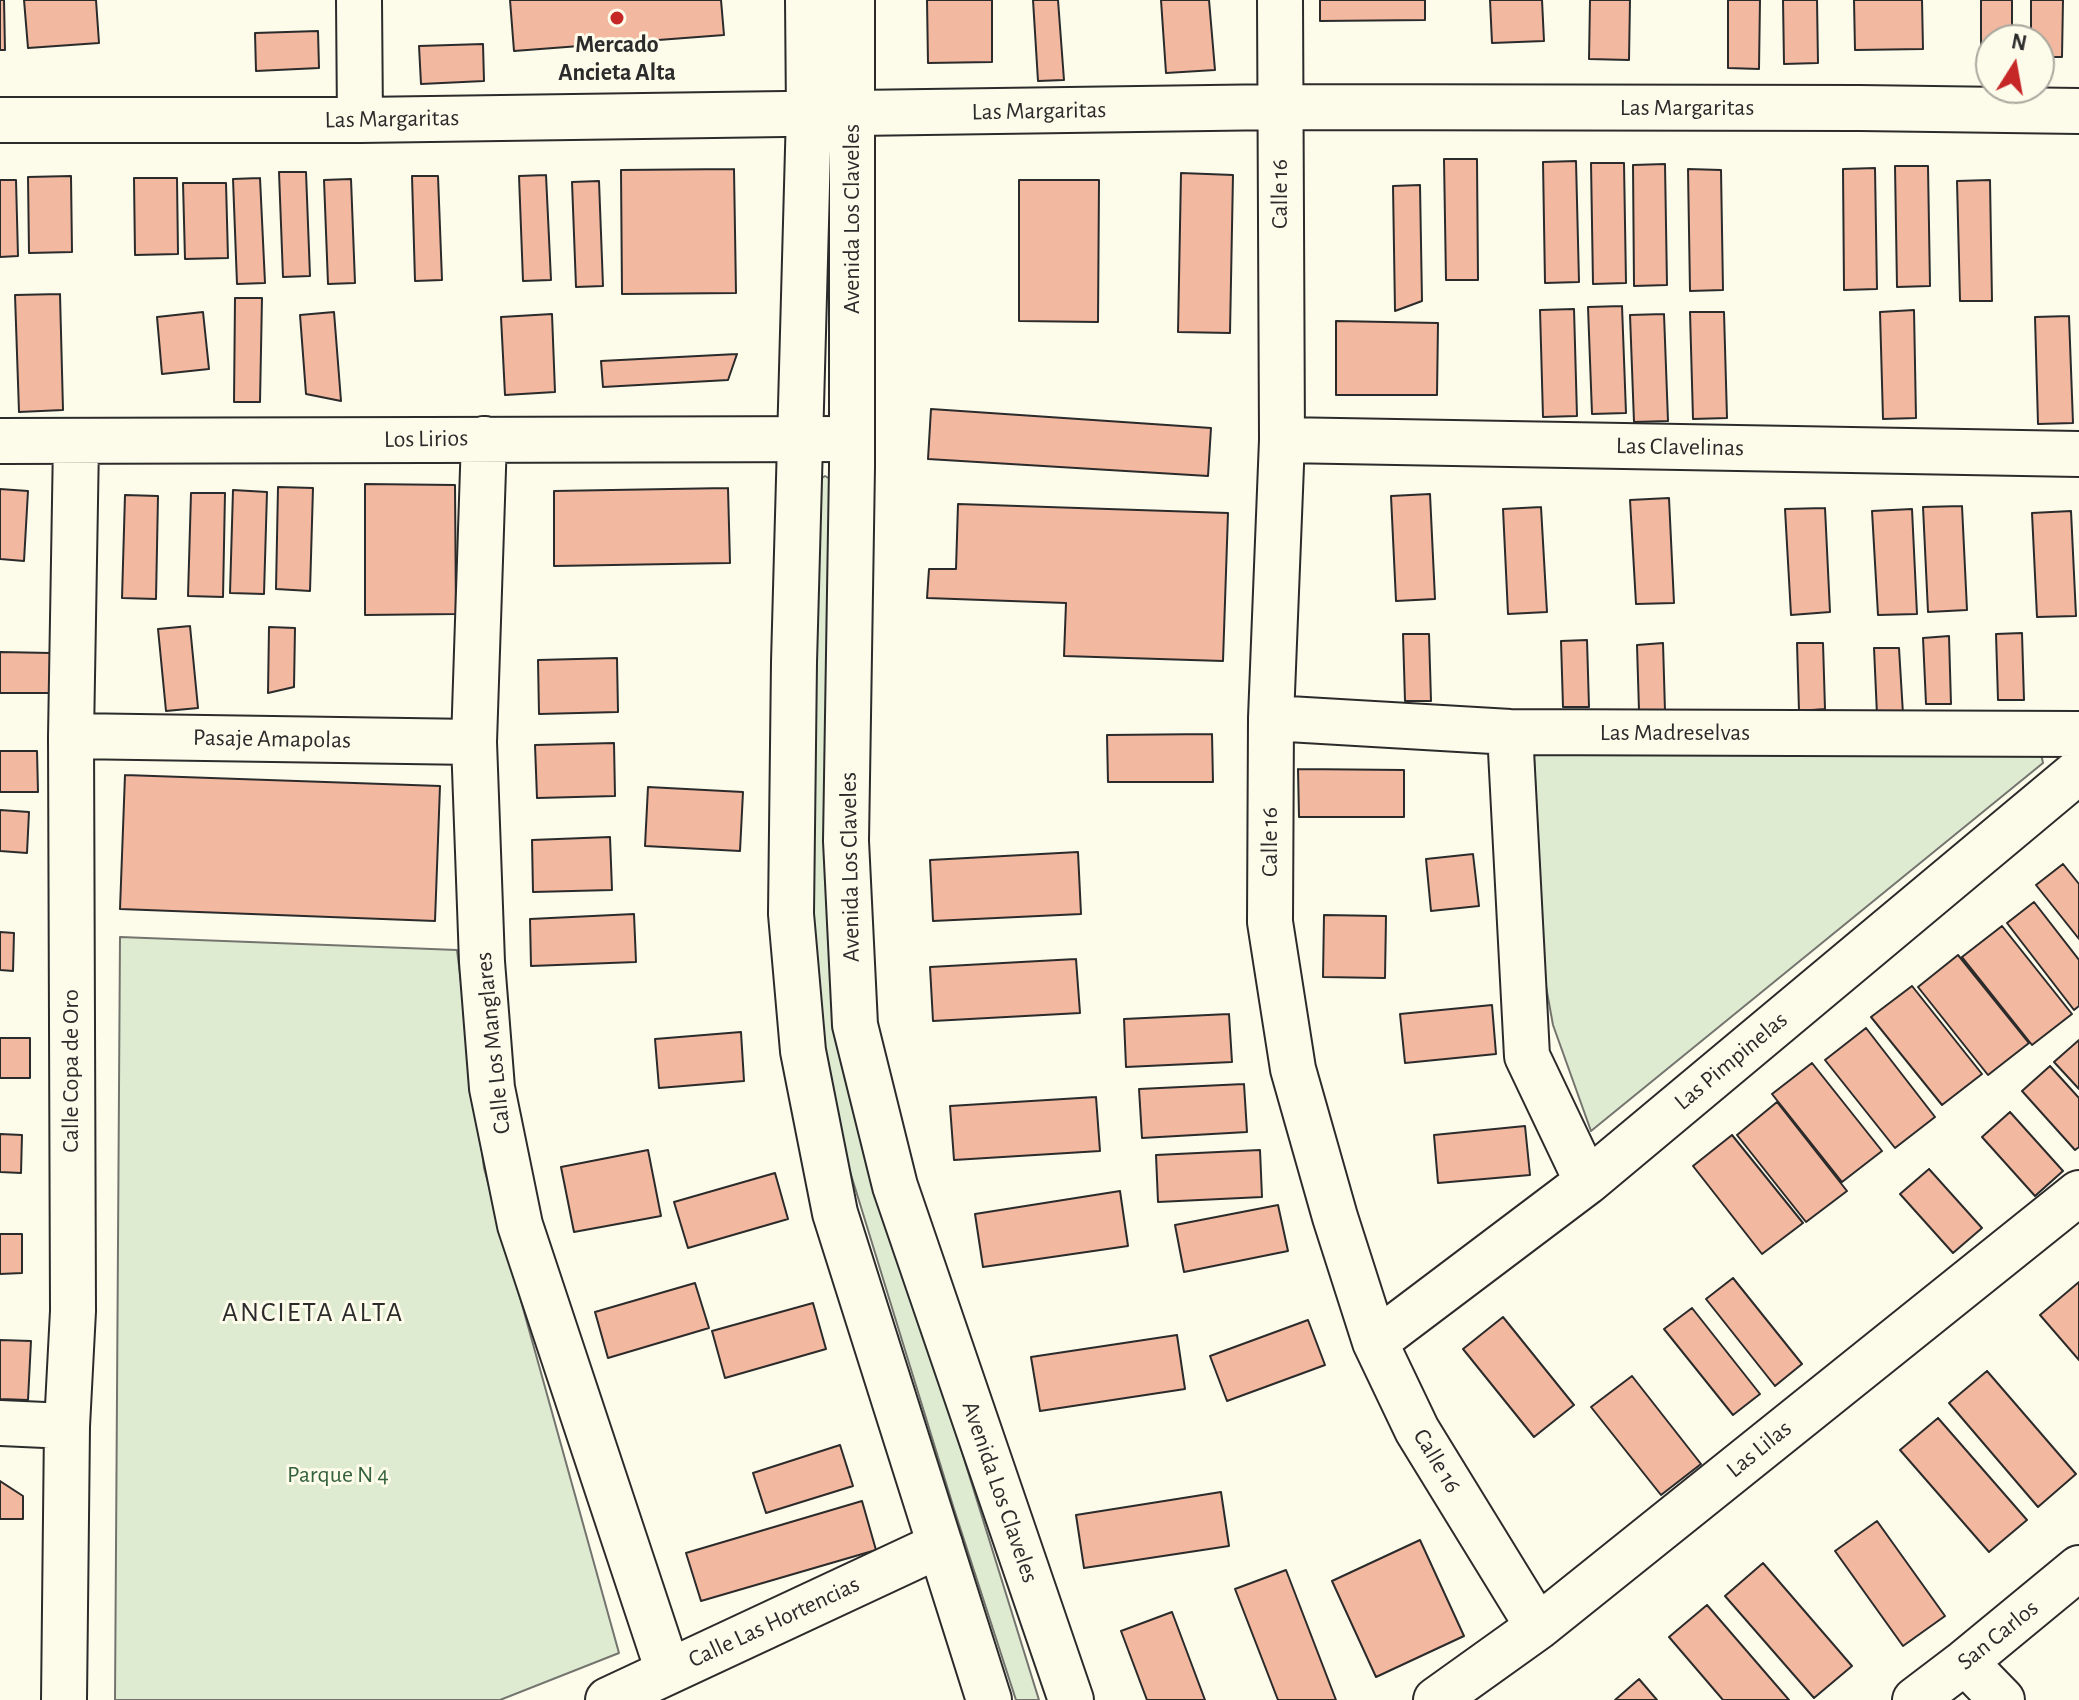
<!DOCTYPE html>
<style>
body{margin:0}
#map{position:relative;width:2079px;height:1700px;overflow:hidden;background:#fdfbea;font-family:"Alegreya Sans",sans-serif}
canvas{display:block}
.north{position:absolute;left:1975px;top:24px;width:80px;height:80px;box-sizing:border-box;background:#fdfbea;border:2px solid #a9a89e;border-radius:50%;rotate:11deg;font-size:22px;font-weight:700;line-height:32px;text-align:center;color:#2b2b2b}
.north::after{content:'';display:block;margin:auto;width:28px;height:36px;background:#c62828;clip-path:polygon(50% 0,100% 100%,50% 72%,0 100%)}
</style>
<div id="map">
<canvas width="2079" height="1700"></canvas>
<div class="north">N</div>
</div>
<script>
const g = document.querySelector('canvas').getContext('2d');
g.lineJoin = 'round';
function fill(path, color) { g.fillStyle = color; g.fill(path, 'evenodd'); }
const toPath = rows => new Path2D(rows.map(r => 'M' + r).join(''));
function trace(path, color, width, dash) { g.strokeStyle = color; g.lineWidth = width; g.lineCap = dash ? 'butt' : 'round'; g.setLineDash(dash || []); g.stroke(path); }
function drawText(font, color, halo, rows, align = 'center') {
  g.font = font + ' "Alegreya Sans",sans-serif'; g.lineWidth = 6; g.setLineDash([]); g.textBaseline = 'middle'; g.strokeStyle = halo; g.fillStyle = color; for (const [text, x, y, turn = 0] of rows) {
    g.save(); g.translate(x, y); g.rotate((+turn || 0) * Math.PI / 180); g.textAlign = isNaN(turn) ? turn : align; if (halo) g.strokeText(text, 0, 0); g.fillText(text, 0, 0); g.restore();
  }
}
const green = toPath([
 [825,476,837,483,831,816,911,1288,1039,1700,1016,1700,954,1509,840,1139,823,1058,806,924,809,486,825,476],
 [1543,739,2039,744,2043,763,1591,1131,1553,1025,1545,981,1534,757,1543,739],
 [120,937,457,950,484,1168,619,1653,500,1700,115,1700,120,937]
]);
fill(green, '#deebd1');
trace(green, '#74746e', 2);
const building = toPath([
 [0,0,4,0,5,50,0,50,0,0],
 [24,0,96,0,99,43,28,48,24,0],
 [510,0,721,0,724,35,514,51,510,0],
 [927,0,992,0,992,62,928,63,927,0],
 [1033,0,1058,0,1064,80,1038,81,1033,0],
 [1161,0,1209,0,1215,70,1166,73,1161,0],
 [1320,0,1425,0,1425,20,1320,21,1320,0],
 [1490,0,1542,0,1544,41,1492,43,1490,0],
 [1590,0,1630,0,1629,60,1589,59,1590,0],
 [1728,0,1760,0,1759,69,1728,68,1728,0],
 [1783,0,1817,0,1818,63,1784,64,1783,0],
 [1854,0,1922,0,1923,49,1855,50,1854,0],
 [1981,0,2012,0,2012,40,1991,40,1991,60,1981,60,1981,0],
 [2031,0,2063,0,2062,57,2039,57,2039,40,2031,40,2031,0],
 [318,31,319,68,256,71,255,33,318,31],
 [483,44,484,81,421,84,419,46,483,44],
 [1444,159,1477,159,1478,280,1446,280,1444,159],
 [1576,161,1579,282,1545,283,1543,162,1576,161],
 [1591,163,1624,163,1626,283,1593,284,1591,163],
 [1665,164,1667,285,1634,286,1633,165,1665,164],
 [1895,166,1928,166,1930,286,1897,287,1895,166],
 [1875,168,1877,289,1844,290,1843,169,1875,168],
 [734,169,736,293,622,294,621,170,734,169],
 [1688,169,1721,170,1723,290,1690,291,1688,169],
 [279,172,306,172,310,276,283,277,279,172],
 [1181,173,1233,175,1230,333,1178,332,1181,173],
 [546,175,551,280,523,281,519,176,546,175],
 [71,176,72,252,29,253,28,177,71,176],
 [412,176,438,176,442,280,415,281,412,176],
 [134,178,177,178,178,254,135,255,134,178],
 [260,178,265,283,237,284,233,179,260,178],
 [351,179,355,283,328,284,324,180,351,179],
 [0,180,16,180,18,256,0,257,0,180],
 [1019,180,1099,180,1098,322,1019,321,1019,180],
 [1990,180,1992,301,1960,301,1957,181,1990,180],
 [599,181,603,286,576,287,572,182,599,181],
 [183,183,226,183,228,258,185,259,183,183],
 [1420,185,1422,301,1395,311,1393,186,1420,185],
 [60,294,63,410,19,412,15,295,60,294],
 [235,298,262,298,260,402,234,402,235,298],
 [1622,306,1626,413,1592,414,1588,307,1622,306],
 [1574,309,1577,416,1543,417,1540,310,1574,309],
 [1914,310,1916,418,1883,419,1880,312,1914,310],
 [203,312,209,369,162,374,157,317,203,312],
 [334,312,341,401,306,394,300,315,334,312],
 [1690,312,1724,312,1727,418,1693,419,1690,312],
 [552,314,555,392,505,395,501,317,552,314],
 [1664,314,1668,421,1634,422,1630,315,1664,314],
 [2069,316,2073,423,2038,424,2035,317,2069,316],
 [1336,321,1438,323,1437,395,1336,395,1336,321],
 [737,354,728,380,603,387,601,361,737,354],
 [931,409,1211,428,1208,476,928,459,931,409],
 [365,484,455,485,456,614,365,615,365,484],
 [278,487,313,488,310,591,276,589,278,487],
 [728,488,730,563,554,566,554,491,728,488],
 [0,489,28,491,24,561,0,559,0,489],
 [233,490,267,492,264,594,230,593,233,490],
 [191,493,225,493,223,597,188,596,191,493],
 [1430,494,1435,599,1396,601,1391,496,1430,494],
 [125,495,158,496,156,599,122,598,125,495],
 [1669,498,1674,603,1636,604,1630,500,1669,498],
 [958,504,1228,513,1223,661,1064,656,1066,603,927,598,929,569,956,569,958,504],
 [1962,506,1967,610,1928,612,1923,507,1962,506],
 [1541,507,1547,612,1508,614,1503,509,1541,507],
 [1825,508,1830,612,1791,615,1785,509,1825,508],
 [1912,509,1917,614,1878,615,1872,511,1912,509],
 [2071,511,2076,616,2037,617,2032,513,2071,511],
 [190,626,198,708,166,711,158,629,190,626],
 [269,627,295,628,294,687,268,693,269,627],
 [2022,633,2024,700,1998,700,1996,634,2022,633],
 [1403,634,1429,634,1431,701,1405,701,1403,634],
 [1949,636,1951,704,1926,704,1923,638,1949,636],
 [1587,640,1589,707,1563,707,1561,641,1587,640],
 [1663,643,1665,711,1639,711,1637,645,1663,643],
 [1797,643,1823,643,1825,709,1799,711,1797,643],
 [1874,648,1899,648,1903,714,1877,715,1874,648],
 [0,652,51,653,51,693,0,693,0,652],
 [617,658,618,712,539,714,538,660,617,658],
 [1212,734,1213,782,1108,782,1107,735,1212,734],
 [614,743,615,796,537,798,535,745,614,743],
 [0,751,37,751,38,792,0,792,0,751],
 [1298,769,1404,770,1404,817,1299,817,1298,769],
 [125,775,440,786,435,921,120,909,125,775],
 [648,787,743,792,740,851,645,846,648,787],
 [0,810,29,812,27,853,0,851,0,810],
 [610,837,612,890,533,892,532,840,610,837],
 [1078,852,1081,914,933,921,930,860,1078,852],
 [1473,854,1479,906,1431,911,1426,859,1473,854],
 [2063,864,2079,884,2079,939,2036,885,2063,864],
 [2034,902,2079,960,2079,1006,2074,1010,2007,923,2034,902],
 [634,914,636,962,531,966,530,919,634,914],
 [1324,915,1386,916,1385,978,1323,977,1324,915],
 [2002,926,2072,1014,2032,1045,1962,957,2002,926],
 [0,932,14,933,13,971,0,970,0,932],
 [1958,955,2029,1043,1988,1075,1918,987,1958,955],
 [1076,959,1080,1013,933,1021,930,967,1076,959],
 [1912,986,1982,1074,1942,1105,1871,1017,1912,986],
 [1492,1005,1496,1054,1405,1063,1400,1014,1492,1005],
 [1229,1014,1232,1062,1126,1067,1124,1019,1229,1014],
 [1866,1028,1935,1117,1895,1148,1825,1060,1866,1028],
 [741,1032,744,1081,659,1088,655,1039,741,1032],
 [0,1038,30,1038,30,1078,0,1078,0,1038],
 [2079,1040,2079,1089,2054,1062,2079,1040],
 [1812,1063,1882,1151,1842,1182,1772,1094,1812,1063],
 [2050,1066,2079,1098,2079,1147,2075,1150,2022,1091,2050,1066],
 [1244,1084,1247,1132,1142,1138,1139,1089,1244,1084],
 [1096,1097,1100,1151,954,1160,950,1106,1096,1097],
 [1777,1102,1847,1191,1806,1222,1737,1135,1777,1102],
 [2010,1112,2063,1171,2035,1196,1982,1137,2010,1112],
 [1525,1126,1530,1175,1438,1183,1434,1135,1525,1126],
 [0,1134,22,1135,21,1173,0,1172,0,1134],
 [1732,1135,1803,1223,1762,1254,1693,1166,1732,1135],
 [648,1150,661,1216,574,1232,561,1167,648,1150],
 [1260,1150,1262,1197,1158,1202,1156,1155,1260,1150],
 [1929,1169,1982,1228,1953,1253,1900,1194,1929,1169],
 [775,1173,788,1219,688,1248,674,1202,775,1173],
 [1120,1191,1128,1246,983,1267,975,1214,1120,1191],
 [1278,1205,1288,1251,1184,1272,1175,1225,1278,1205],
 [0,1234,22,1234,22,1273,0,1274,0,1234],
 [1733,1278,1802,1364,1775,1386,1706,1299,1733,1278],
 [2079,1282,2079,1360,2040,1315,2079,1282],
 [695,1283,709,1328,608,1358,595,1312,695,1283],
 [813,1303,826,1349,725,1378,712,1331,813,1303],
 [1692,1308,1760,1394,1733,1415,1664,1329,1692,1308],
 [1503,1317,1574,1405,1534,1437,1463,1349,1503,1317],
 [1308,1320,1325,1365,1227,1401,1210,1356,1308,1320],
 [1177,1335,1185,1389,1040,1411,1031,1357,1177,1335],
 [0,1340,31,1341,28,1400,0,1399,0,1340],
 [1987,1371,2076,1474,2038,1507,1949,1403,1987,1371],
 [1632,1376,1701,1464,1661,1495,1591,1407,1632,1376],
 [1938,1418,2027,1520,1989,1552,1900,1450,1938,1418],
 [840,1445,853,1486,766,1513,753,1473,840,1445],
 [0,1481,23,1496,23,1519,0,1519,0,1481],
 [1221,1492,1229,1546,1084,1568,1076,1515,1221,1492],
 [862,1501,876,1550,701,1601,686,1553,862,1501],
 [1877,1521,1945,1616,1903,1646,1835,1551,1877,1521],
 [1420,1540,1464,1636,1376,1677,1332,1581,1420,1540],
 [1763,1563,1852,1666,1814,1698,1725,1596,1763,1563],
 [1286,1570,1336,1700,1278,1700,1235,1589,1286,1570],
 [1707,1605,1789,1700,1723,1700,1669,1637,1707,1605],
 [1172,1612,1205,1700,1147,1700,1121,1631,1172,1612],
 [1639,1679,1657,1700,1615,1700,1639,1679]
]);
fill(building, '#f2b8a0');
trace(building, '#2b2b2b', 2);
const street = toPath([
 [359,0,360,120],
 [1280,0,1282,440,1271,718,1270,922,1293,1069,1335,1217,1375,1342,1417,1430,1538,1627],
 [0,120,360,120,1280,107,1860,108,2079,111],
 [484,439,474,742,482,962,492,1088,520,1225,668,1671],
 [1282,440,2079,454],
 [0,441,852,439],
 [1271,718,1510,732,2079,734],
 [1510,732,1527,1056,1587,1182],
 [71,736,474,742],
 [1375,1342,1587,1182,2079,771],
 [0,1423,67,1426],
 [1965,1662,2002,1700],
 [64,1700,67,1426,73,1311,71,736,76,443],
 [608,1700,940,1545],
 [1436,1700,1538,1627,2079,1193],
 [1915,1700,1965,1662,2079,1568]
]);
const secondary = toPath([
 [808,0,809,113,794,662,791,914,803,1051,835,1213,989,1700],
 [852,0,852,467,846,841,855,1025,895,1186,1071,1700]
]);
trace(street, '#2b2b2b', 48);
trace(secondary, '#2b2b2b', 48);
trace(street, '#fdfbea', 44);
trace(secondary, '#fdfbea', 44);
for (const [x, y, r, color] of [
 [617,18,8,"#c62828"]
]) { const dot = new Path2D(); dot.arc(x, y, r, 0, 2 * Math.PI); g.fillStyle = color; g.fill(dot); trace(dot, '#fdfbea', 3); }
drawText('bold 24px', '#2b2b2b', '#fdfbea', [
 ["Mercado",617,45],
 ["Ancieta Alta",617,73]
]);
drawText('24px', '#2b2b2b', '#fdfbea', [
 ["Las Margaritas",1687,108],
 ["Las Margaritas",1039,111,-1],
 ["Las Margaritas",392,119,-1],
 ["Calle 16",1280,194,-90],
 ["Avenida Los Claveles",852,219,-90],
 ["Los Lirios",426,439,-1],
 ["Las Clavelinas",1680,447,1],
 ["Las Madreselvas",1675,733],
 ["Pasaje Amapolas",272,739,1],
 ["Calle 16",1270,842,-90],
 ["Avenida Los Claveles",850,867,-91],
 ["Calle Los Manglares",493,1043,-96],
 ["Las Pimpinelas",1731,1061,-40],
 ["Calle Copa de Oro",71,1071,-90],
 ["Las Lilas",1759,1449,-39],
 ["Calle 16",1437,1461,59],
 ["Avenida Los Claveles",1000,1492,71],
 ["Calle Las Hortencias",774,1622,-25],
 ["San Carlos",1998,1635,-39]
]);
drawText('24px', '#34623c', '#fdfbea', [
 ["Parque N 4",338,1475]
]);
g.letterSpacing = '2px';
drawText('28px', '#2b2b2b', '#fdfbea', [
 ["ANCIETA ALTA",313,1313]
]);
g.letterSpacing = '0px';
</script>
